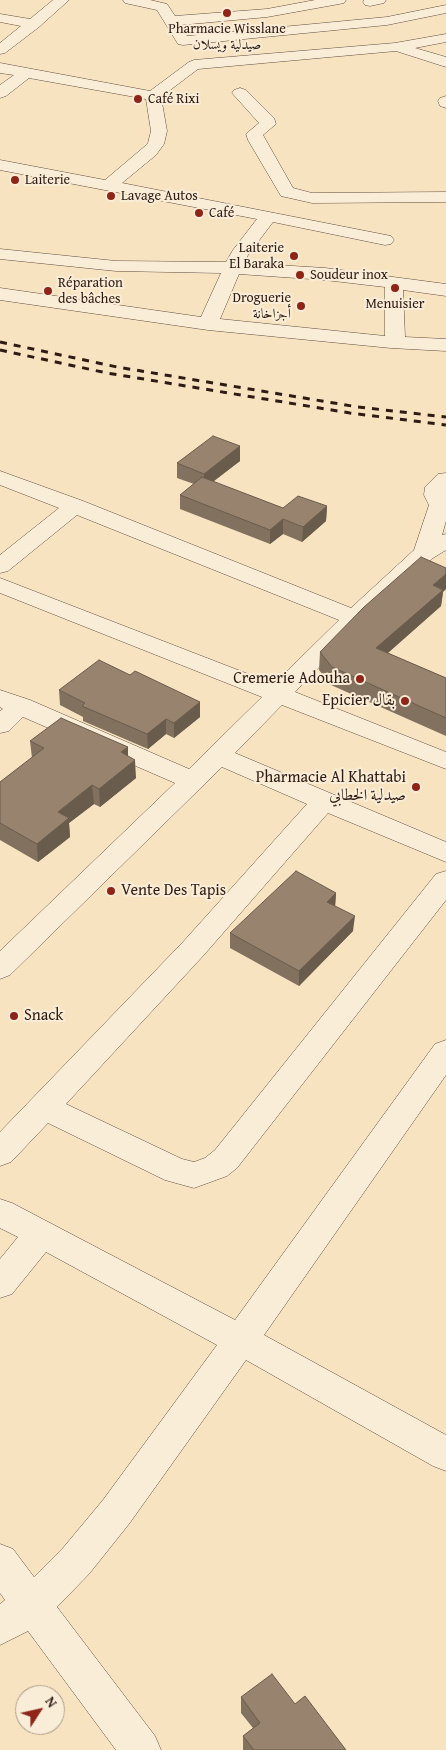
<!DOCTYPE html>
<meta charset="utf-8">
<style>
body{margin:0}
#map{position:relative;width:446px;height:1750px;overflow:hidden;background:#f8e3c1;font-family:"Gentium Book Plus",serif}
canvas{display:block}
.north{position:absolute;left:15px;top:1685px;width:50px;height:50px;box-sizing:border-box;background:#faedd7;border:1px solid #a89989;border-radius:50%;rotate:55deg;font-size:14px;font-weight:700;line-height:20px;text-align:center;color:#2e1c14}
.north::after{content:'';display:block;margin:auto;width:18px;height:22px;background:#8f2418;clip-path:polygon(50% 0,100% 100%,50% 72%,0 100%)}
</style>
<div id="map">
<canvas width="446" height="1750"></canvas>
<div class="north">N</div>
</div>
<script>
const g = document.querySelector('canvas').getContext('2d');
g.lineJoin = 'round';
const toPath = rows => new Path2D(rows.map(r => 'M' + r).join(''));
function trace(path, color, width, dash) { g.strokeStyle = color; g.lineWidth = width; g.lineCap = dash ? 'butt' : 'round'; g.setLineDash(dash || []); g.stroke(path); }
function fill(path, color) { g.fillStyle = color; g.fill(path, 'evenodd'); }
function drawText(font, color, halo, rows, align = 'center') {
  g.font = font + ' "Gentium Book Plus",Amiri,serif'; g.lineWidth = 4; g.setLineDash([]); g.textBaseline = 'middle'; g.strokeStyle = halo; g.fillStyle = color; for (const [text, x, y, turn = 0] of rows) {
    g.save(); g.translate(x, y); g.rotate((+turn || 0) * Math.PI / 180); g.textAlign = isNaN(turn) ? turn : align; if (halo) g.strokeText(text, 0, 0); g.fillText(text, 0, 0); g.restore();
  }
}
const minor = toPath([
 [53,0,69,0,39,27,5,53,0,54,0,43,21,26,0,22,0,14,30,19,53,0],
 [123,0,150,0,167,4,175,16,267,9,315,0,346,0,344,3,339,4,267,17,180,25,187,36,387,17,446,5,446,13,387,25,183,45,178,44,157,10,125,3,123,0],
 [364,0,386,0,384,3,370,6,365,5,363,2,364,0],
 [446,34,446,42,415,48,446,57,446,67,396,51,198,69,161,97,167,131,164,144,156,155,122,183,391,236,394,240,391,244,385,245,273,222,248,255,244,263,325,268,446,284,446,296,403,290,405,337,446,339,446,351,391,348,208,330,0,300,0,288,201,317,221,273,116,271,0,259,0,249,116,261,226,262,233,250,257,219,0,170,0,160,105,180,144,147,148,143,151,131,146,99,29,78,6,96,0,98,0,85,14,75,0,73,0,63,150,91,189,62,194,60,395,43,446,34],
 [239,274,325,280,385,287,385,336,220,319,239,274],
 [240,88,246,90,274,118,276,124,263,135,293,188,312,193,446,192,446,202,312,203,281,196,248,140,246,134,259,123,232,93,234,90,240,88],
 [446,96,446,108,440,106,438,101,440,98,446,96],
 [0,471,83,501,351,608,414,550,429,505,424,495,425,487,438,474,446,473,446,521,442,535,446,534,446,550,433,558,362,623,295,692,446,752,446,769,282,705,235,753,446,842,446,862,328,813,203,956,66,1104,182,1159,194,1162,205,1158,215,1150,436,874,446,871,446,900,237,1168,227,1176,194,1188,165,1180,48,1123,11,1162,0,1166,0,1132,183,942,307,804,222,767,10,975,0,979,0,951,175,783,23,717,9,731,0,733,0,711,3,709,0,707,0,690,30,700,189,769,262,697,0,593,0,578,274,684,339,620,77,515,8,571,0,573,0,555,59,508,0,485,0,471],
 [446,1040,446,1075,264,1335,446,1435,446,1471,433,1466,246,1360,129,1524,89,1574,57,1607,155,1736,161,1750,116,1750,28,1631,0,1645,0,1604,5,1600,0,1593,0,1544,13,1549,34,1577,63,1548,103,1500,217,1345,46,1252,12,1294,0,1298,0,1259,18,1237,0,1228,0,1199,12,1203,235,1320,435,1044,446,1040]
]);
trace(minor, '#604e3f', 1);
fill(minor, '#faedd7');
trace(toPath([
 [0,342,117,367,358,407,446,417],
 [0,350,107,373,350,413,446,425]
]), '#2e1c14', 3, [7, 7]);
fill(toPath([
 [240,446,240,461,213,482,283,508,327,506,326,521,302,542,283,534,270,544,180,509,180,495,194,484,177,478,177,463],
 [443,592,441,606,388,653,446,678,446,736,331,685,319,670,320,652],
 [130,675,200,702,200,717,174,738,166,734,148,749,83,721,83,717,60,705,59,690],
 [30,741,128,747,128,756,136,778,100,807,94,804,69,823,70,837,38,862,0,840,0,782,32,758],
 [336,893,335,906,353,931,299,986,230,948,230,933],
 [241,1697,295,1704,346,1750,243,1750,243,1736,253,1728,241,1713]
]), '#82715f');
fill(toPath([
 [240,446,240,461,204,488,204,474],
 [327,506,326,521,302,542,303,527],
 [283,519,283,534,270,544,270,530],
 [446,574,446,589,443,592,441,606,374,665,376,648,433,585],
 [200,702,200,717,174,738,174,723],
 [166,719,166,734,148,749,147,734],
 [128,747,128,765,121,752],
 [135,760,136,778,100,807,99,789],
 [92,785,94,804,69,823,70,837,38,862,37,844,58,812],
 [336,893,335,908,327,902],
 [355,916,353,931,299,986,299,971]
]), '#6a5c4d');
const building = toPath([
 [213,436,240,446,204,474,177,463,213,436],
 [202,477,283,508,298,496,327,506,303,527,283,519,270,530,180,495,202,477],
 [421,557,446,568,446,574,433,585,443,590,376,648,446,678,446,718,332,667,320,652,364,607,421,557],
 [99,660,130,675,135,671,200,702,174,723,166,719,147,734,82,706,85,703,59,690,99,660],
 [61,718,128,747,121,752,135,760,99,789,92,785,58,812,69,818,37,844,0,823,0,782,44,748,30,741,61,718],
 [296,871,336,893,327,902,355,916,299,971,230,933,296,871],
 [272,1674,295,1704,305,1696,346,1750,254,1750,243,1736,260,1723,241,1697,272,1674]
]);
fill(building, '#97836e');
trace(building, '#6a5c4d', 1);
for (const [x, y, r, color] of [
 [227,13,5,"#8f2418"],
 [138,99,5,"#8f2418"],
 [15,180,5,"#8f2418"],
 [111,196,5,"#8f2418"],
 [199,213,5,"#8f2418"],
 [294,256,5,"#8f2418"],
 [300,275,5,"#8f2418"],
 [395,288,5,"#8f2418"],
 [48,291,5,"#8f2418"],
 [301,306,5,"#8f2418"],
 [360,679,5,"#8f2418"],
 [405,701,5,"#8f2418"],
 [416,787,5,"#8f2418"],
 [111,891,5,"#8f2418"],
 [14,1016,5,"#8f2418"]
]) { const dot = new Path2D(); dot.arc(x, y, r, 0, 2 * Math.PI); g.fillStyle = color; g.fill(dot); trace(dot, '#faedd7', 2); }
drawText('14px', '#2e1c14', '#faedd7', [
 ["Pharmacie Wisslane",227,29,"center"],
 ["صيدلية ويسلان",227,45,"center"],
 ["Café Rixi",148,99],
 ["Laiterie",25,180],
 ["Lavage Autos",121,196],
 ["Café",209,213],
 ["Laiterie",284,248,"right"],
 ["El Baraka",284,264,"right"],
 ["Soudeur inox",310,275],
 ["Réparation",58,283],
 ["des bâches",58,299],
 ["Droguerie",291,298,"right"],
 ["أجزاخانة",291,314,"right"],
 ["Menuisier",395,304,"center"]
], 'left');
drawText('16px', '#2e1c14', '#faedd7', [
 ["Cremerie Adouha",350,679],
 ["Epicier بقال",395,701],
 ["Pharmacie Al Khattabi",406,778],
 ["صيدلية الخطابي",406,796],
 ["Vente Des Tapis",121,891,"left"],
 ["Snack",24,1016,"left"]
], 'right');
</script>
